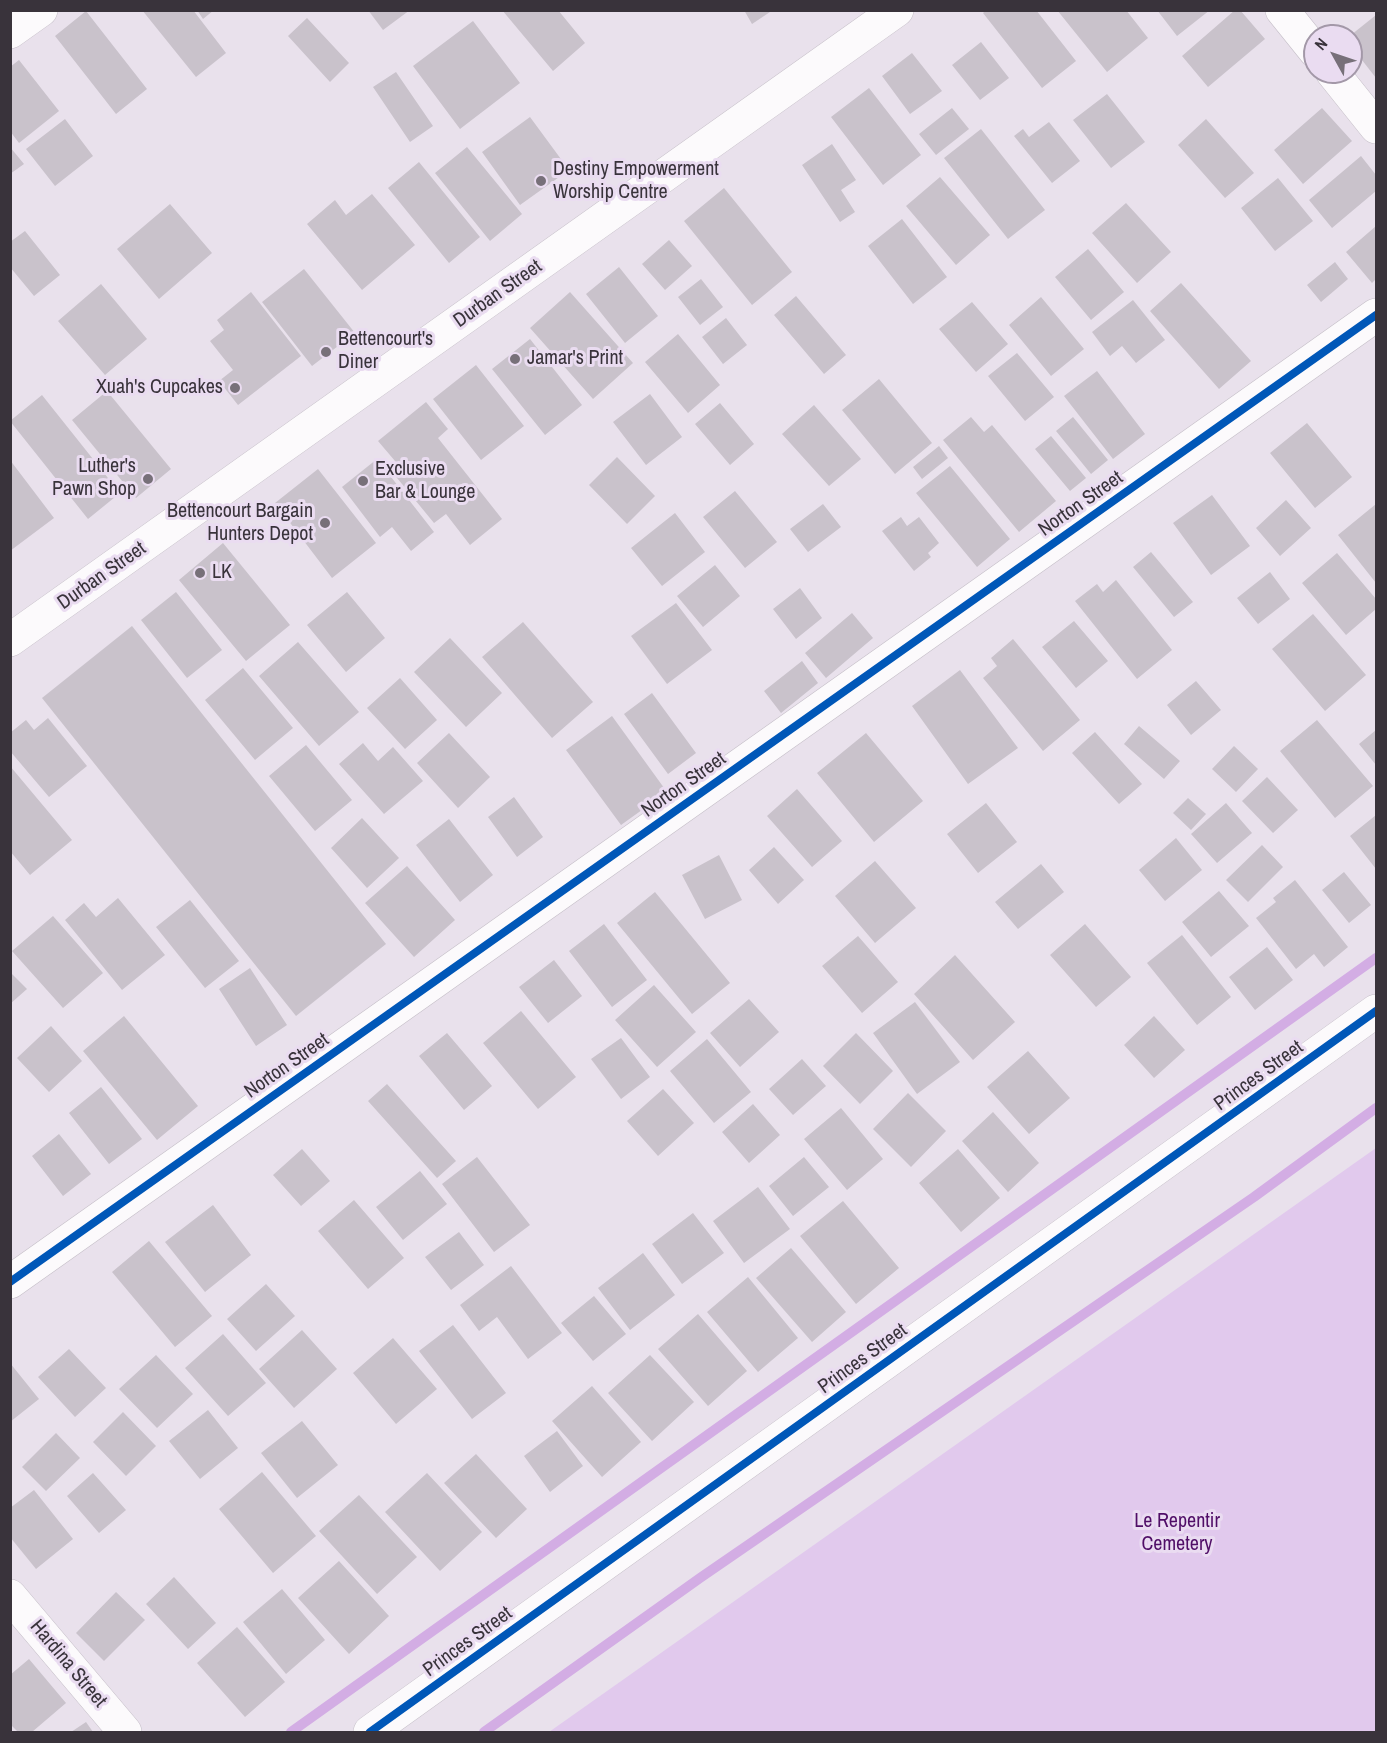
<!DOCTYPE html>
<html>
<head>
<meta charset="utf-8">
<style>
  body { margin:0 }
  #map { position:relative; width:1387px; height:1743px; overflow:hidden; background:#e9e1ec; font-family:"Archivo Narrow",sans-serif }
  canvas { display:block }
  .frame { position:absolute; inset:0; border:12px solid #39333b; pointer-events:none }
  .north { position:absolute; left:1303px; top:24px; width:60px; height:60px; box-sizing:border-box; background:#eadcf1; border:2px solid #a398a8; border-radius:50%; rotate:310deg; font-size:16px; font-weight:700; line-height:24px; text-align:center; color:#39333b }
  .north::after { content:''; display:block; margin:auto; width:21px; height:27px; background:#777079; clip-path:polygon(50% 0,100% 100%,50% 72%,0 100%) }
</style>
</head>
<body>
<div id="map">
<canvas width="1387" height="1743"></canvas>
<div class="frame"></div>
<div class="north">N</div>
</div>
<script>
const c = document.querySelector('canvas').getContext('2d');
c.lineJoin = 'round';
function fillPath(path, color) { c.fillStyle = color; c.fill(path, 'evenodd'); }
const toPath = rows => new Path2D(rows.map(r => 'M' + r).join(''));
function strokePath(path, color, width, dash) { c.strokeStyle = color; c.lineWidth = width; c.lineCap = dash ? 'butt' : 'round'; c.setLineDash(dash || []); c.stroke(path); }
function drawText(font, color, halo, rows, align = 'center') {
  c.font = font + ' "Archivo Narrow",sans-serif'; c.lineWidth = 6; c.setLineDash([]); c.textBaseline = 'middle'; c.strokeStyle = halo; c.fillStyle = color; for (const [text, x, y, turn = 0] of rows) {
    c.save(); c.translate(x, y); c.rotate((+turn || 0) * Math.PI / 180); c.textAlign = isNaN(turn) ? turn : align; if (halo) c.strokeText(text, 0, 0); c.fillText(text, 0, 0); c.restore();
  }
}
fillPath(toPath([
  [1376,1148,1376,1732,549,1732]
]), '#e1c9ed');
strokePath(toPath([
  [291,1732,1376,958],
  [484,1732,700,1578,1254,1197,1376,1108]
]), '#d3ade4', 10);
fillPath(toPath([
  [142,10,193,10,226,53,196,77],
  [197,10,214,10,203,19],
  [368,10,410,10,383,30],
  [502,10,558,10,585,43,553,71],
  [744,10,773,10,752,24],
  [986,10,1036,10,1076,61,1042,88,983,13],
  [1057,10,1126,10,1148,38,1107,72],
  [1157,10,1210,10,1177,36],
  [1235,10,1240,10,1265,39,1208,87,1182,56],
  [86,11,147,89,116,114,55,36],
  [1376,15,1376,78,1351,46,1351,35],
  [307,18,349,63,330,82,288,36],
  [473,21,520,83,460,129,413,66],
  [981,42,1009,78,980,100,952,65],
  [912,53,942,91,910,114,882,76],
  [19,60,59,111,19,143,10,131,10,67],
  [396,72,433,126,410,142,373,87],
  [869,88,921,155,883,185,831,117],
  [1107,94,1145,142,1111,168,1073,120],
  [952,108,969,129,936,155,919,134],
  [1322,108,1352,141,1303,184,1274,150],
  [530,117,569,170,520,205,482,152],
  [65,119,93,156,55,186,26,149],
  [1206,119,1254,173,1225,198,1178,145],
  [1049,122,1080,161,1052,183,1014,136,1023,129,1029,137],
  [981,129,1045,210,1008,239,944,158],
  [832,144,856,180,841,190,855,212,840,222,802,165],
  [10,147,24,164,10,174],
  [467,147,522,214,490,241,435,173],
  [1361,156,1376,175,1376,191,1332,228,1309,200],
  [419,162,480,237,449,263,388,188],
  [940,177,990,235,956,265,906,206],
  [1278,178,1313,221,1275,251,1241,208],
  [724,188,792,272,752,305,684,221],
  [372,194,415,245,362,290,307,224,335,200,346,215],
  [1126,203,1171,252,1137,283,1092,233],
  [170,204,212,253,159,299,117,249],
  [902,219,947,277,913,304,868,246],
  [1376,226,1376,279,1372,283,1346,252],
  [25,231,60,275,34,296,10,267,10,242],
  [669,240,692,266,665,290,642,264],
  [1088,249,1124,292,1091,320,1055,277],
  [1335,262,1348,279,1321,302,1307,285],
  [619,267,658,316,625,343,586,294],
  [304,269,355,333,312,366,262,302],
  [701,279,723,307,700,325,678,297],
  [1181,283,1251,361,1219,389,1150,311],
  [101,284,147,339,105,375,58,321],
  [251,292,301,356,238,405,219,381,233,370,210,341,224,330,217,320],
  [570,292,633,363,593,399,530,328],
  [796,296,846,355,824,374,774,315],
  [1041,297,1084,349,1051,376,1009,325],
  [1133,300,1165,340,1136,363,1122,346,1110,356,1092,332],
  [972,302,1008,344,976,372,939,329],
  [726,318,747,345,723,364,702,337],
  [678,334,720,385,688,413,645,362],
  [530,339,582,405,545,435,492,369],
  [1017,353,1054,397,1025,421,988,376],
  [476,365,524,426,481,460,433,399],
  [1097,371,1145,434,1113,459,1064,396],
  [879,379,932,443,895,474,842,410],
  [107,391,171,469,136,498,72,420],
  [650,394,682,437,646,465,613,422],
  [42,395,120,493,88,519,10,421],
  [426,402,448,429,438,438,502,519,470,545,446,514,434,523,388,467,395,461,378,441],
  [720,403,754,444,730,465,695,424],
  [814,405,861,459,829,486,782,434],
  [971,417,984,432,992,425,1056,501,1019,532,943,440],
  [1073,417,1108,460,1091,474,1056,431],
  [1307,423,1352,477,1315,508,1270,453],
  [1051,436,1086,478,1070,491,1035,449],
  [939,446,948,458,922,479,913,467],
  [617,457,655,496,627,524,589,485],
  [377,459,434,532,411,551,392,527,380,537,342,487],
  [10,460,54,518,10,551],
  [950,466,1010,539,977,567,916,493],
  [318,469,376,543,332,578,275,503],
  [735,491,777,542,745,568,703,517],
  [1212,495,1250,546,1211,575,1173,523],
  [1286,500,1311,528,1280,556,1256,528],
  [823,504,841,527,808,552,790,529],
  [1376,504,1376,583,1338,535],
  [675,513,705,552,662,586,631,548],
  [901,517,907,526,919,517,939,543,928,553,931,557,914,571,882,531],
  [223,543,290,625,246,661,179,580],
  [1151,552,1193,602,1174,617,1133,567],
  [1337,553,1376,599,1376,609,1346,635,1302,583],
  [715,565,740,596,703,627,677,596],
  [1270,572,1290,599,1258,624,1237,598],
  [1116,580,1172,650,1137,679,1075,601,1097,584,1103,592],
  [800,588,822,618,796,639,773,609],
  [176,592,222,650,187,678,141,620],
  [347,592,385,638,346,672,307,625],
  [676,603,712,650,667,684,631,636],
  [852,613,873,638,826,678,805,653],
  [1313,614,1366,675,1325,711,1272,649],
  [1074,621,1108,661,1076,688,1042,647],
  [523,622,593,702,552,738,482,657],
  [132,626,386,944,296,1016,42,698],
  [450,638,502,693,466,727,414,672],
  [1013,639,1080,720,1043,751,983,678,997,666,991,658],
  [298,642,359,712,319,746,259,676],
  [802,661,818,683,781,713,764,691],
  [243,668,293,728,255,760,205,700],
  [960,670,1018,748,968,784,912,706],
  [400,678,437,720,405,749,367,708],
  [1196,681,1221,710,1191,735,1167,705],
  [652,693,696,753,668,774,624,714],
  [612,716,667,792,621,825,566,750],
  [48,718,87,766,49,797,10,751,10,733,26,720,34,730],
  [1317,720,1373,786,1335,818,1280,751],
  [1139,726,1180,761,1164,779,1124,744],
  [1376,730,1376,765,1359,744],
  [1095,732,1142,784,1119,804,1072,753],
  [449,733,490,777,458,808,417,763],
  [866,733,923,801,874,842,817,773],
  [363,743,378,761,393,747,423,781,384,814,339,764],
  [306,745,352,800,315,831,269,776],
  [1234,746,1258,769,1236,792,1212,769],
  [10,766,72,840,30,875,10,851],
  [1267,777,1298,810,1273,833,1242,801],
  [797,789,842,841,812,867,767,816],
  [514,797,543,837,517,857,488,817],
  [1188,798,1206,814,1191,830,1173,813],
  [986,803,1017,842,978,873,947,834],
  [1226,803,1252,833,1217,863,1191,834],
  [1376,815,1376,869,1350,836],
  [362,818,399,858,367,888,331,848],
  [449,819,493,875,460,902,416,845],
  [1176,838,1202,870,1165,901,1139,870],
  [1262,845,1283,867,1248,902,1226,880],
  [774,847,804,880,778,904,749,870],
  [719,855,742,900,705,919,682,875],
  [875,861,916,908,875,943,835,896],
  [1041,864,1064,892,1018,929,995,902],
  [407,866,455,920,414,957,365,903],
  [1344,872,1371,905,1349,923,1322,890],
  [1295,880,1348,947,1324,967,1314,954,1296,969,1256,918,1276,902,1273,898],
  [1219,891,1249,926,1211,957,1182,922],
  [655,892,730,983,692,1014,617,923],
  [118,898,165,955,122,990,65,920,84,903,96,917],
  [190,900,239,961,205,988,156,927],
  [53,916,103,973,63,1008,12,951],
  [604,924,647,980,612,1007,569,951],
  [1085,924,1131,977,1096,1007,1050,955],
  [1182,935,1231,997,1197,1025,1147,963],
  [858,936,898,982,862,1013,822,966],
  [1267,947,1293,980,1255,1010,1229,977],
  [955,955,1015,1022,973,1060,914,994],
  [554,960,582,996,548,1023,519,987],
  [250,968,287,1025,256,1046,219,989],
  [10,972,27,989,10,1004],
  [654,985,696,1032,657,1067,615,1020],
  [749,999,779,1032,740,1067,710,1033],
  [915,1002,960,1062,917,1094,873,1033],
  [521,1011,576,1077,538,1109,483,1043],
  [124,1016,198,1106,157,1140,83,1051],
  [1154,1016,1185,1050,1154,1078,1124,1045],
  [51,1026,82,1061,49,1092,17,1058],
  [447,1033,492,1086,464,1110,419,1056],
  [856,1033,893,1071,860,1104,823,1066],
  [621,1038,650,1077,621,1099,591,1059],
  [707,1039,751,1092,714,1123,670,1071],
  [1028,1051,1070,1098,1029,1134,987,1087],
  [802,1059,826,1086,793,1115,769,1089],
  [387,1084,456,1161,437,1178,368,1101],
  [101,1087,142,1139,109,1164,69,1113],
  [663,1089,694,1123,658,1156,627,1121],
  [908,1093,946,1131,911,1167,873,1129],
  [753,1104,780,1135,749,1163,722,1132],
  [841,1108,883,1159,847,1190,804,1139],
  [993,1112,1039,1163,1008,1192,962,1141],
  [59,1134,91,1174,63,1196,32,1156],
  [302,1149,330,1181,301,1206,273,1175],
  [958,1149,1000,1198,961,1232,919,1183],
  [477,1157,530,1225,494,1252,442,1184],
  [804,1157,829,1187,793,1216,769,1186],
  [420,1171,447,1204,403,1240,376,1207],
  [758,1187,790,1229,744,1263,713,1221],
  [354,1200,404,1258,368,1289,318,1231],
  [843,1201,899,1268,856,1304,800,1236],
  [213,1205,251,1255,205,1292,165,1242],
  [693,1213,724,1253,682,1284,652,1244],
  [459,1232,484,1265,451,1290,425,1257],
  [149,1241,212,1316,175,1347,112,1272],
  [791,1248,846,1312,812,1342,756,1278],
  [643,1253,675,1295,630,1330,598,1288],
  [511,1266,562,1333,528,1359,497,1317,479,1331,460,1305],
  [748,1277,798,1338,758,1372,707,1312],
  [266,1284,295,1316,256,1351,227,1319],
  [594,1296,626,1334,593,1361,561,1323],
  [698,1314,747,1371,708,1406,658,1349],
  [453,1325,506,1393,472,1419,419,1351],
  [302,1330,337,1369,294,1408,259,1369],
  [223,1334,266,1383,228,1416,185,1368],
  [393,1338,437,1389,396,1424,353,1373],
  [69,1349,106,1388,75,1417,38,1377],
  [156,1355,193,1394,157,1428,119,1389],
  [650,1355,694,1402,652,1441,608,1393],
  [10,1363,39,1399,10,1422],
  [592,1386,641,1442,602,1477,552,1421],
  [208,1410,238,1448,200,1479,169,1441],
  [123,1412,156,1446,126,1476,93,1442],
  [302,1421,338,1465,297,1498,261,1453],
  [557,1431,583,1466,550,1492,524,1456],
  [56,1433,80,1458,46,1491,22,1467],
  [476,1454,527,1509,496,1538,444,1483],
  [262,1472,316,1536,273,1573,219,1509],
  [93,1473,126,1510,99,1533,67,1496],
  [427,1473,482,1532,440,1571,385,1512],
  [34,1490,73,1539,36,1569,10,1537,10,1508],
  [359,1495,417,1557,377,1594,319,1531],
  [339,1561,389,1616,349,1654,298,1598],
  [174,1577,216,1623,188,1649,146,1604],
  [282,1589,325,1640,286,1674,243,1622],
  [116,1592,145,1620,104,1661,76,1633],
  [237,1627,285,1682,245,1717,197,1663],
  [29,1659,66,1703,32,1732,18,1732,10,1724,10,1675],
  [86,1722,93,1732,71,1732]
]), '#c9c2cb');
const street = toPath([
  [10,32,41,10],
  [10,1282,1376,315],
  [10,1596,125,1732],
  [370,1732,1376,1011]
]);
const secondary = toPath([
  [10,640,897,10]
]);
const primary = toPath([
  [1282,10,1315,51],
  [1332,72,1376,127]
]);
strokePath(street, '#c4bec7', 34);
strokePath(secondary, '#c4bec7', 34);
strokePath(primary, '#c4bec7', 34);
strokePath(street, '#fcfafc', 33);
strokePath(secondary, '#fcfafc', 33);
strokePath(primary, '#fcfafc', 33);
strokePath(toPath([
  [10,1282,1376,315],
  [370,1732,1376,1011]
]), '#0057b8', 8);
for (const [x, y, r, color] of [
  [541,181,6,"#777079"],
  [326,352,6,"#777079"],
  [515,359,6,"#777079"],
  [235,388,6,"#777079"],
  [148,479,6,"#777079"],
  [363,481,6,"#777079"],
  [325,523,6,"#777079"],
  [200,573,6,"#777079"]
]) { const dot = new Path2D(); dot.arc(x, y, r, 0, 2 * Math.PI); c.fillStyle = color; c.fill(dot); strokePath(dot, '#eadcf1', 2); }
drawText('20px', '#39333b', '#eadcf1', [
  ["Destiny Empowerment",553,170],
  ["Worship Centre",553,193],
  ["Bettencourt's",338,340],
  ["Diner",338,363],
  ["Jamar's Print",527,359],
  ["Xuah's Cupcakes",223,388,"right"],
  ["Luther's",136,467,"right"],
  ["Pawn Shop",136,490,"right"],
  ["Exclusive",375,470],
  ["Bar & Lounge",375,493],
  ["Bettencourt Bargain",313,512,"right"],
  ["Hunters Depot",313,535,"right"],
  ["LK",212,573]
], 'left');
drawText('20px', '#39333b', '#eadcf1', [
  ["Durban Street",498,294,-35],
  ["Norton Street",1081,504,-35],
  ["Durban Street",102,576,-35],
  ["Norton Street",684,785,-35],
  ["Norton Street",287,1066,-35],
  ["Princes Street",1259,1076,-36],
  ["Princes Street",863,1359,-36],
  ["Princes Street",468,1642,-36],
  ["Hardina Street",68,1664,50]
]);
drawText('20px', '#500e67', '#eadcf1', [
  ["Le Repentir",1177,1522],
  ["Cemetery",1177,1545]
]);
</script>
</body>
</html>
